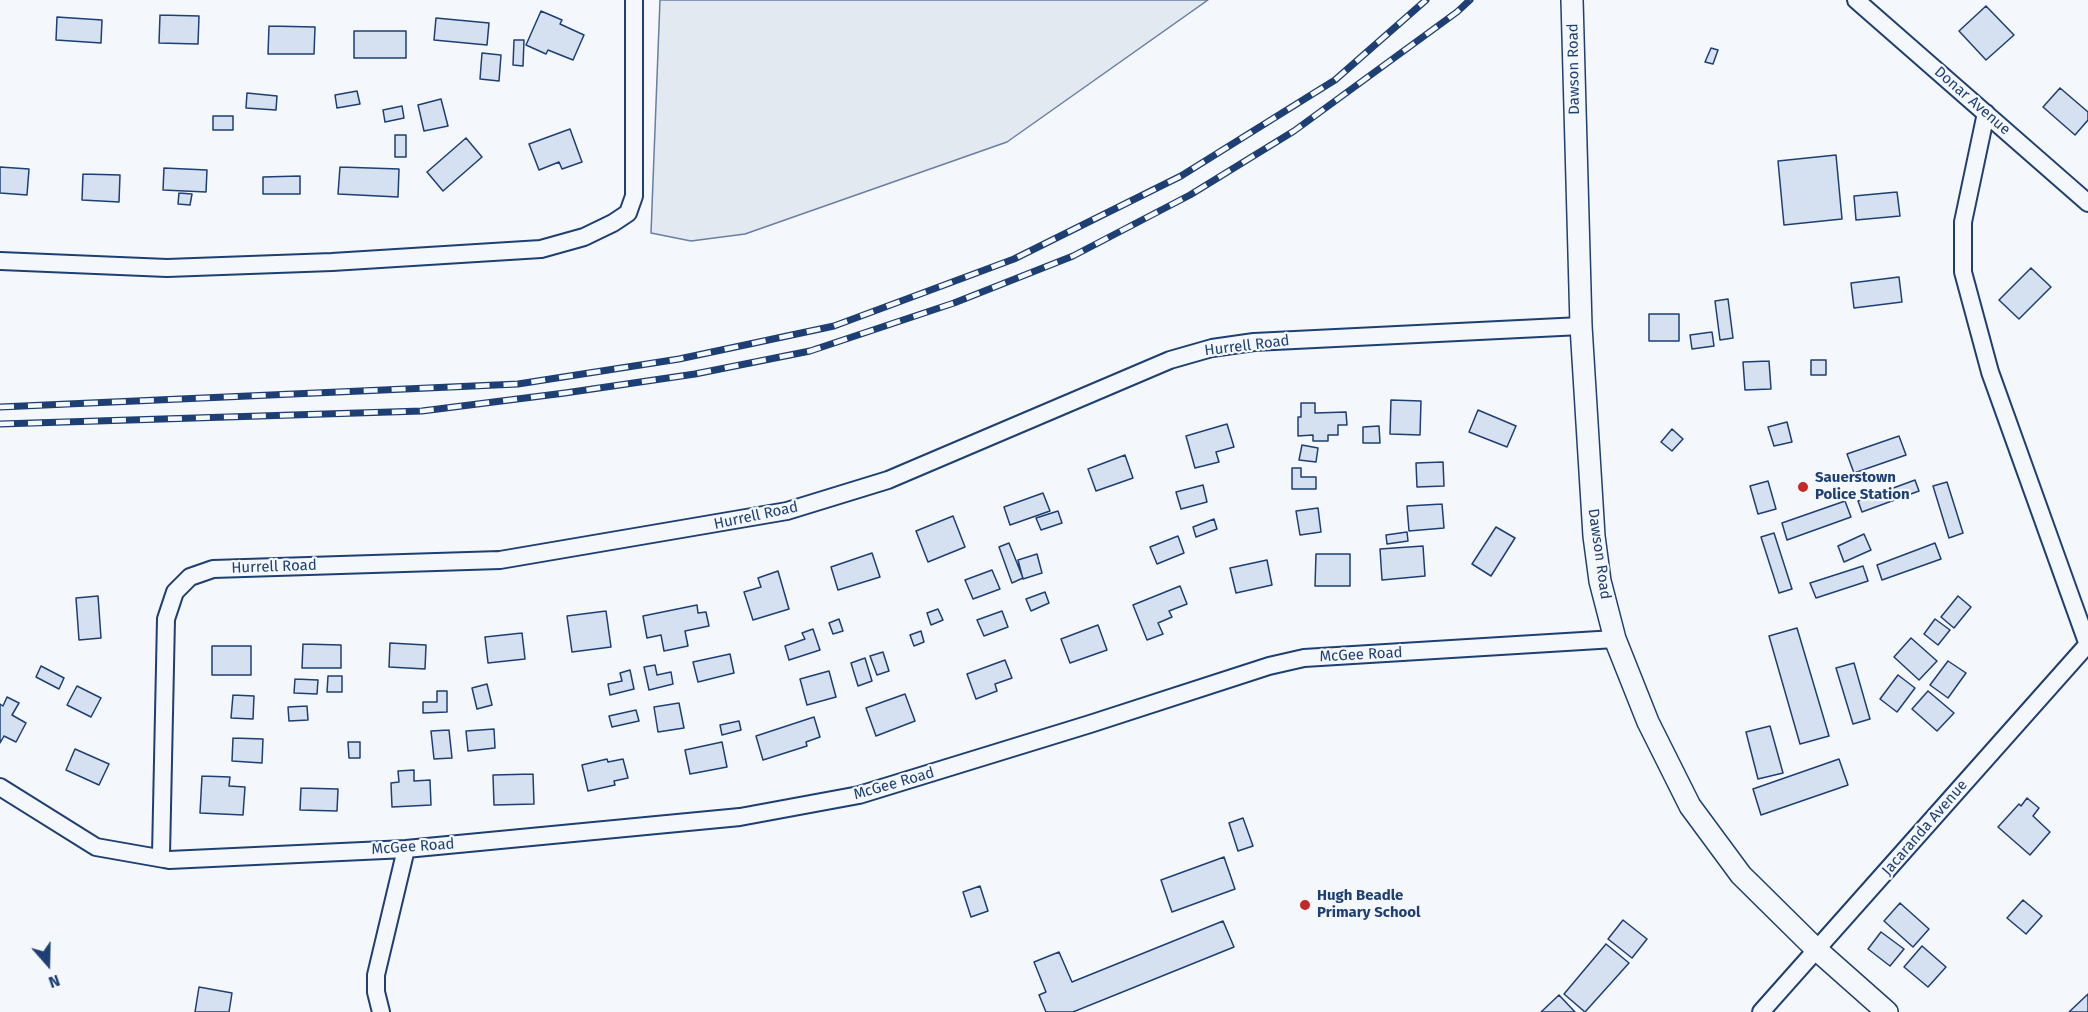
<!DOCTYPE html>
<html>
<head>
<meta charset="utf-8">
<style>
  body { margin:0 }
  #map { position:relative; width:2088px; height:1012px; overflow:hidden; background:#f4f7fb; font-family:"Fira Sans",sans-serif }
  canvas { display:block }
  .north { position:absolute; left:18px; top:934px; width:60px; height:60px; -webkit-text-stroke:4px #f4f7fb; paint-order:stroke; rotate:160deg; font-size:16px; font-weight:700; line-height:24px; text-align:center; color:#1d3f73 }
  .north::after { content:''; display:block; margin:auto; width:21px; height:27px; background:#1d3f73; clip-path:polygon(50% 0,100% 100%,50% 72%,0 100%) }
</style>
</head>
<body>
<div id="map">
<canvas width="2088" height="1012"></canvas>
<div class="north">N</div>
</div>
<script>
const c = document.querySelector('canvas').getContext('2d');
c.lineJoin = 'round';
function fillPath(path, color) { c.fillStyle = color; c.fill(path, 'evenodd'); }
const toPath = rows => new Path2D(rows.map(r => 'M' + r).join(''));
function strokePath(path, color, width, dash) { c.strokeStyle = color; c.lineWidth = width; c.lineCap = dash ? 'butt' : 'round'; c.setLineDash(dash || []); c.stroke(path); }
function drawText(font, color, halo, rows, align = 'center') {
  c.font = font + ' "Fira Sans",sans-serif'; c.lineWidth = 4.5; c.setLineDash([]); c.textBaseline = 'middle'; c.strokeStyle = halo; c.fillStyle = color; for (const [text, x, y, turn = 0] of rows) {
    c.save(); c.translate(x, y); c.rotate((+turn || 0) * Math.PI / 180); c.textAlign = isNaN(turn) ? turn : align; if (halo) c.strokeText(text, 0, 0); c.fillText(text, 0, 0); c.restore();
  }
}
const green = toPath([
  [660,0,1208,0,1007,142,745,234,691,241,651,233,660,0]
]);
fillPath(green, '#e3e9f0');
strokePath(green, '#687fa3', 1.5);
const building = toPath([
  [1986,6,2014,35,1986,60,1959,31,1986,6],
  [541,11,562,20,560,24,584,35,573,60,548,50,546,54,526,45,541,11],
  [160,15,199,16,198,44,159,43,160,15],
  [57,17,102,20,101,43,56,40,57,17],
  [436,18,489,23,487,45,434,40,436,18],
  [269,26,315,27,314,54,268,54,269,26],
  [354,31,406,31,406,58,354,58,354,31],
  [514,40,524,40,523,66,513,65,514,40],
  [1711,48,1718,50,1713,64,1705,62,1711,48],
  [482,53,501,55,499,81,480,79,482,53],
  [2060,88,2088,112,2088,120,2075,135,2043,107,2060,88],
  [357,91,360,104,337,108,335,95,357,91],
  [247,93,277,96,276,110,246,108,247,93],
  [441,99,448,126,424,131,418,105,441,99],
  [402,106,404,118,385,122,383,110,402,106],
  [213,116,233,116,233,130,213,130,213,116],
  [570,129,582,162,562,169,559,162,539,170,529,144,570,129],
  [395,135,406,135,406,157,395,157,395,135],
  [466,138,482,157,443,191,427,172,466,138],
  [1836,155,1842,219,1784,225,1778,161,1836,155],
  [0,167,29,169,27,195,0,193,0,167],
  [340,167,399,169,398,197,338,194,340,167],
  [164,168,207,170,206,192,163,190,164,168],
  [83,174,120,175,119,202,82,200,83,174],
  [300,176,300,194,263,194,263,177,300,176],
  [1897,192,1900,216,1856,220,1854,196,1897,192],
  [179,193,192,194,190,205,178,204,179,193],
  [2031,268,2051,287,2019,319,1999,300,2031,268],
  [1899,277,1902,302,1854,308,1851,283,1899,277],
  [1728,299,1733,338,1720,340,1715,301,1728,299],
  [1649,314,1679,314,1679,341,1649,341,1649,314],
  [1712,332,1714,346,1692,349,1690,335,1712,332],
  [1811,360,1826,360,1826,375,1811,375,1811,360],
  [1769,361,1771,389,1745,390,1743,362,1769,361],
  [1391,400,1421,401,1420,435,1390,434,1391,400],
  [1301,403,1315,403,1315,413,1346,412,1347,425,1338,425,1338,435,1328,435,1328,441,1313,441,1313,435,1298,436,1298,417,1301,417,1301,403],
  [1478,410,1516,426,1507,447,1469,432,1478,410],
  [1787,422,1792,442,1774,446,1768,427,1787,422],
  [1227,424,1234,447,1216,452,1219,462,1195,468,1186,436,1227,424],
  [1379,426,1380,443,1363,443,1363,427,1379,426],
  [1672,429,1683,439,1672,451,1661,442,1672,429],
  [1899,436,1906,455,1854,473,1847,454,1899,436],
  [1302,445,1318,448,1316,462,1299,460,1302,445],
  [1125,455,1133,478,1096,491,1088,469,1125,455],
  [1443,462,1444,486,1417,487,1416,463,1443,462],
  [1292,468,1301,468,1301,477,1316,477,1316,489,1292,489,1292,468],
  [1915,480,1919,491,1862,512,1858,501,1915,480],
  [1768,481,1776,509,1758,514,1750,486,1768,481],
  [1947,482,1963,533,1949,538,1933,486,1947,482],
  [1203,485,1207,502,1181,509,1176,492,1203,485],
  [1043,493,1050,511,1010,525,1004,507,1043,493],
  [1845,501,1851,517,1787,540,1782,523,1845,501],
  [1442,504,1444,528,1409,531,1407,506,1442,504],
  [1318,508,1321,532,1300,535,1296,511,1318,508],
  [1058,511,1062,523,1041,530,1036,518,1058,511],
  [953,516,965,547,928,562,916,531,953,516],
  [1214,519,1217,529,1196,537,1193,527,1214,519],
  [1496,527,1515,538,1491,576,1472,564,1496,527],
  [1407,532,1408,541,1387,544,1386,535,1407,532],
  [1774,533,1792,589,1779,593,1761,537,1774,533],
  [1864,534,1871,550,1844,562,1838,546,1864,534],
  [1178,536,1184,553,1157,564,1150,547,1178,536],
  [1009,543,1023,578,1012,583,999,547,1009,543],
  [1935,543,1941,559,1882,580,1877,565,1935,543],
  [1423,546,1425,576,1382,580,1380,549,1423,546],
  [872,553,880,577,838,590,831,567,872,553],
  [1037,554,1042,573,1023,579,1018,560,1037,554],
  [1316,554,1350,554,1350,586,1315,586,1316,554],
  [1267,560,1272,585,1236,593,1230,568,1267,560],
  [1863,566,1868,581,1816,598,1810,583,1863,566],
  [992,570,1000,589,973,599,965,580,992,570],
  [778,571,789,609,753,620,744,592,761,587,758,578,778,571],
  [1180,586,1187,604,1169,611,1172,617,1158,623,1163,634,1147,640,1133,605,1180,586],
  [1045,592,1049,603,1031,611,1026,599,1045,592],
  [98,596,101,638,79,640,76,598,98,596],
  [1958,596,1971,607,1954,628,1941,617,1958,596],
  [697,605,698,613,706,612,709,626,685,631,688,646,664,651,661,635,647,638,643,616,697,605],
  [938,609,943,620,931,625,927,613,938,609],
  [606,611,611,647,572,652,567,616,606,611],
  [1002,611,1008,627,984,636,977,620,1002,611],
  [839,619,843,631,833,634,829,623,839,619],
  [1935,619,1950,630,1938,645,1924,634,1935,619],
  [1098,625,1107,650,1070,663,1061,639,1098,625],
  [1797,628,1829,736,1800,744,1769,636,1797,628],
  [813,629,820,650,789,660,785,646,805,639,802,633,813,629],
  [921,631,924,642,914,646,910,635,921,631],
  [522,633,525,659,488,663,485,637,522,633],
  [1911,638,1937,661,1919,680,1894,657,1911,638],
  [390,643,426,645,425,669,389,667,390,643],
  [303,644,341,645,341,668,302,668,303,644],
  [212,646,251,646,251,675,212,675,212,646],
  [883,652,889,671,877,675,870,656,883,652],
  [730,654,734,673,698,682,693,662,730,654],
  [865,658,872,681,858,686,851,663,865,658],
  [1005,660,1012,678,995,684,997,691,976,699,967,674,1005,660],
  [1948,661,1966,673,1948,698,1930,685,1948,661],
  [1854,663,1870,719,1853,724,1836,668,1854,663],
  [655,665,657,675,671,672,673,684,649,690,644,667,655,665],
  [41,666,64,678,59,689,36,677,41,666],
  [630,670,634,689,610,695,608,684,622,681,620,673,630,670],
  [829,671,836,697,807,705,800,679,829,671],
  [1898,675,1915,688,1897,712,1880,699,1898,675],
  [328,676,342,676,342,692,327,692,328,676],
  [295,679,318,680,317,694,294,693,295,679],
  [487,684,492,705,477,709,472,688,487,684],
  [77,686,101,698,91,717,67,705,77,686],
  [437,691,447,691,447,712,423,713,423,702,437,702,437,691],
  [1928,691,1954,713,1937,731,1912,709,1928,691],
  [905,694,915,721,876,736,866,708,905,694],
  [233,695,254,696,253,719,231,718,233,695],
  [7,697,19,703,12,715,26,723,16,742,4,736,0,743,0,704,3,706,7,697],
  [679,703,684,728,658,732,654,707,679,703],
  [307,706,308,720,289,721,288,707,307,706],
  [636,710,639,721,612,727,609,716,636,710],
  [814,717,820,737,806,742,807,746,763,760,756,736,814,717],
  [739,721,741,730,722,735,720,725,739,721],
  [1770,726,1783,773,1758,779,1746,732,1770,726],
  [494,729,495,748,468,751,466,731,494,729],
  [449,730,452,758,434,759,431,731,449,730],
  [233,738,263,739,262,763,232,761,233,738],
  [348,742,360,742,360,758,349,758,348,742],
  [722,742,727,767,690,774,685,750,722,742],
  [75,749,109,764,99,785,66,770,75,749],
  [607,759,608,762,623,759,628,778,614,781,615,785,588,791,582,765,607,759],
  [1839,759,1848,785,1761,815,1753,789,1839,759],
  [414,770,414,781,430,780,431,805,392,807,391,783,399,782,398,771,414,770],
  [533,774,534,804,494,805,493,775,533,774],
  [202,776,230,777,229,786,245,787,243,815,200,813,202,776],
  [301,788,338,789,337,811,300,810,301,788],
  [2027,798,2039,808,2033,816,2050,832,2030,855,1998,827,2019,804,2021,806,2027,798],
  [1243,818,1253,846,1238,851,1229,823,1243,818],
  [1224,857,1235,889,1172,912,1161,880,1224,857],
  [980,886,988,911,971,917,963,892,980,886],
  [2023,900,2042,916,2026,934,2007,918,2023,900],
  [1900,903,1929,929,1913,947,1884,921,1900,903],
  [1623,920,1647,939,1632,958,1608,939,1623,920],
  [1223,921,1234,947,1073,1012,1046,1012,1039,995,1046,992,1034,962,1059,952,1072,982,1223,921],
  [1881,932,1904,949,1890,966,1868,949,1881,932],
  [1606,944,1629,963,1585,1012,1564,994,1606,944],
  [1922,946,1946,967,1928,987,1904,967,1922,946],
  [199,987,232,993,229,1012,195,1012,199,987],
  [2088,994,2088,1012,2069,1012,2088,994],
  [1559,995,1575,1012,1541,1012,1559,995]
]);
fillPath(building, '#d5e0f0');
strokePath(building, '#1d3f73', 1.5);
const minor = toPath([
  [1856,0,2088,203],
  [1986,113,1963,222,1963,272,1990,372,2088,645],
  [0,261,167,268,332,262,541,249,584,237,613,223,628,213,634,196,634,0],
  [1581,326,1254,342,1212,348,1170,360,888,480,787,511,500,560,213,569,190,577,175,592,166,619,161,855,164,859,169,860,406,849,740,817,859,795,1090,724,1269,666,1304,658,1615,639],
  [0,787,96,847,164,859],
  [381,1012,376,992,376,975,406,849],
  [1761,1012,2088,644]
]);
const tertiary = toPath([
  [1572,0,1581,326,1594,536,1600,581,1615,639,1648,722,1690,806,1741,875,1817,950,1887,1012]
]);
strokePath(minor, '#1d3f73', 20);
strokePath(tertiary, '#1d3f73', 24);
strokePath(minor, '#f4f7fb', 16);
strokePath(tertiary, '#f4f7fb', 21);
const rail = toPath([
  [0,407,518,384,679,359,834,326,1014,259,1181,176,1335,80,1426,0],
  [0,424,422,411,565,393,695,374,810,351,954,303,1073,256,1190,195,1294,131,1457,12,1470,0]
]);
strokePath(rail, '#1d3f73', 7);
strokePath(rail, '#f4f7fb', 4.5, [14]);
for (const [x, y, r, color] of [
  [1803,487,6,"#c62828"],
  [1305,905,6,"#c62828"]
]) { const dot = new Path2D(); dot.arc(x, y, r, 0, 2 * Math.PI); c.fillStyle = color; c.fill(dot); strokePath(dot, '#f4f7fb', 2); }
drawText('15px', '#1d3f73', '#f4f7fb', [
  ["Dawson Road",1574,69,-91],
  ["Donar Avenue",1972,101,41],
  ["Hurrell Road",1247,346,-7],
  ["Hurrell Road",756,516,-12],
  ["Dawson Road",1599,554,82],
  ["Hurrell Road",274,567,-2],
  ["McGee Road",1361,655,-3],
  ["McGee Road",894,784,-16],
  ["Jacaranda Avenue",1925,828,-49],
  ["McGee Road",413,847,-4]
]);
drawText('bold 15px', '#1d3f73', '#f4f7fb', [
  ["Sauerstown",1815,478],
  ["Police Station",1815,495],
  ["Hugh Beadle",1317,896],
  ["Primary School",1317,913]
], 'left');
</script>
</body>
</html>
